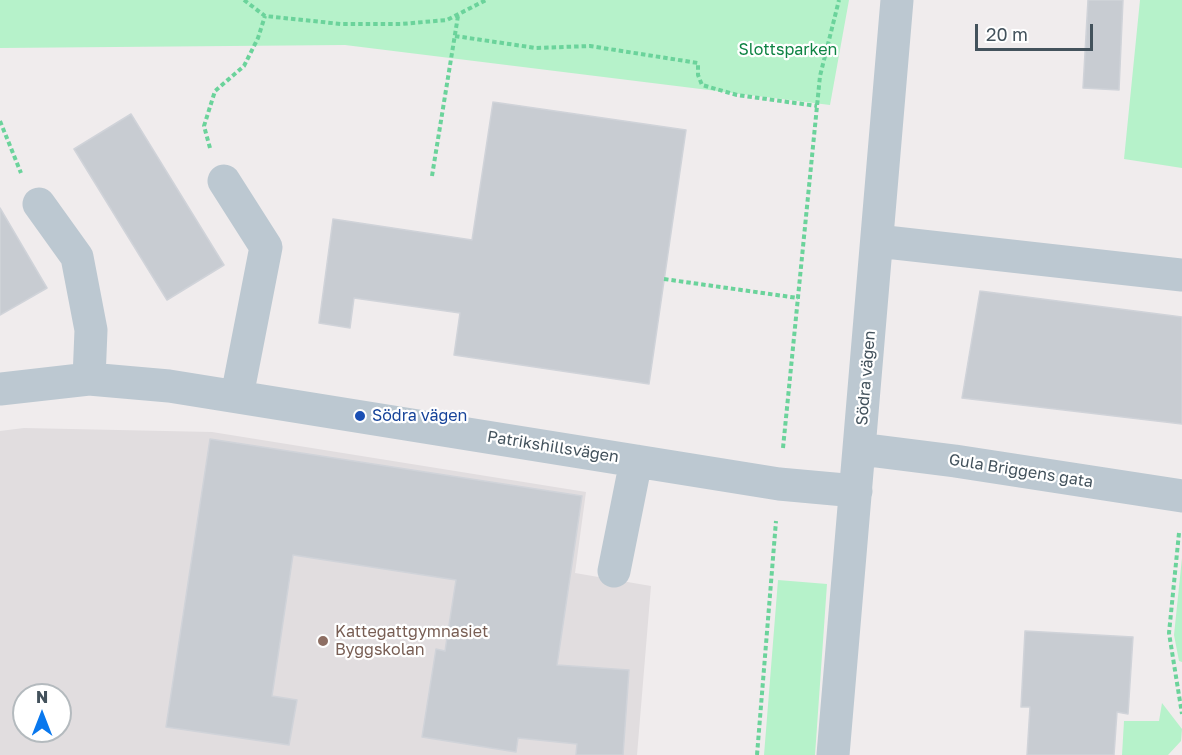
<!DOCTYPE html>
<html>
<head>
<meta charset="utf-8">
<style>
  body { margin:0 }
  #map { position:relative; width:1182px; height:755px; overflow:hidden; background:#f0eced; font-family:"Golos Text",sans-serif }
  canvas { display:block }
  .north { position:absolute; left:12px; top:683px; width:60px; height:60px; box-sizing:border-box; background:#fff; border:2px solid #b4babe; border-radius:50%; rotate:0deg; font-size:16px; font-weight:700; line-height:24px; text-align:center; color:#43525c }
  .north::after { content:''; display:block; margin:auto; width:21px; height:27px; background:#0978ee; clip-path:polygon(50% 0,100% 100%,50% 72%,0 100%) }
  .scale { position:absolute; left:975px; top:24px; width:118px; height:27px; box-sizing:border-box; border:3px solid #43525c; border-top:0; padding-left:8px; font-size:18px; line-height:21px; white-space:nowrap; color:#43525c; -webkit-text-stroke:4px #fff; paint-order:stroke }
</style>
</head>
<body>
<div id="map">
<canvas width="1182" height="755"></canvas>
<div class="north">N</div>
<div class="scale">20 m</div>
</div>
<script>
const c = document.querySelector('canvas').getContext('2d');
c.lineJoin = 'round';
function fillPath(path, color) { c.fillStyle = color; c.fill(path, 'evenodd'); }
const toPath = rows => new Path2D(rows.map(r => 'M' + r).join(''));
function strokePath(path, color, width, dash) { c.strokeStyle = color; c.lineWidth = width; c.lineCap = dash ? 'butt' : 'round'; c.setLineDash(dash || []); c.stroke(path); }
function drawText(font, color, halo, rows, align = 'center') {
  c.font = font + ' "Golos Text",sans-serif'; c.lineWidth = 4.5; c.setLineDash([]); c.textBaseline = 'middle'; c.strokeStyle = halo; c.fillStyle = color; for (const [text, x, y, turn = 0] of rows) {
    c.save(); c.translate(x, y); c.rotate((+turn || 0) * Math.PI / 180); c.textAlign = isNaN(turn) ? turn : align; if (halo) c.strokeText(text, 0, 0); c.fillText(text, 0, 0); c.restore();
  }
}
fillPath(toPath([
  [24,428,212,432,586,492,575,573,651,586,637,755,0,755,0,431],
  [24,695,60,695,60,731,24,731]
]), '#e1dddf');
fillPath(toPath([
  [0,0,849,0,830,105,345,45,0,48],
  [1140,0,1182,0,1182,168,1124,159],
  [1182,558,1182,662,1179,661,1174,635],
  [778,580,827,584,815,755,764,755],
  [1162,703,1182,729,1181,741,1168,755,1122,755,1124,721,1159,721]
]), '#b6f2ca');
const building = toPath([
  [1088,0,1123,0,1119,90,1083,88,1088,0],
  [493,102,686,130,649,384,454,355,460,313,354,298,350,328,319,323,333,219,472,240,493,102],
  [131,114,224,265,167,300,74,149,131,114],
  [0,208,47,288,0,315,0,208],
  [980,291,1182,317,1182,424,962,398,980,291],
  [210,439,582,496,557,665,629,670,623,755,576,755,577,744,518,738,516,752,422,737,436,649,445,651,456,580,293,555,272,696,297,700,289,745,166,727,210,439],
  [1025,631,1133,637,1128,714,1117,712,1114,755,1027,755,1030,707,1021,707,1025,631]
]);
fillPath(building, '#c8ccd2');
strokePath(building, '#d0d3d9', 1.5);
strokePath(toPath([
  [244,0,265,16,341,24,401,24,447,20,486,0],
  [455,36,536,48,590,46,698,63,698,75,702,85,737,95,817,106],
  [0,121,21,173],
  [210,148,204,126,215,91,244,66,258,38,265,16],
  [432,176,458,16],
  [664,279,798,298],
  [783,448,820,76,839,0],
  [1179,533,1169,633,1182,714],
  [757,755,776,521]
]), '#6bd39b', 4, [4.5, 3]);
strokePath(toPath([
  [224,181,266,247,237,396],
  [39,204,77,257,91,330,89,379],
  [877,241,1182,275],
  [0,389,89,379,169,386,779,484,856,491],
  [860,449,955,461,1182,496],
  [614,571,636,461],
  [833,755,897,0]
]), '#bcc8d1', 33);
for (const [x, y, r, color] of [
  [360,416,6,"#1a4fb4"],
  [323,641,6,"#8d6e63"]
]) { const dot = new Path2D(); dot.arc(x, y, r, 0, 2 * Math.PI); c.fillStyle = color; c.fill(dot); strokePath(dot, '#fff', 2); }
drawText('16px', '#0e8343', '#fff', [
  ["Slottsparken",788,50]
]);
drawText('16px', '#43525c', '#fff', [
  ["Södra vägen",866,378,-85],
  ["Patrikshillsvägen",553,447,9],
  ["Gula Briggens gata",1021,471,9]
]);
drawText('16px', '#164399', '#fff', [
  ["Södra vägen",372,416]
], 'left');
drawText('16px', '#785e54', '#fff', [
  ["Kattegattgymnasiet",335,632],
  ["Byggskolan",335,650]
], 'left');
</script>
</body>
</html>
